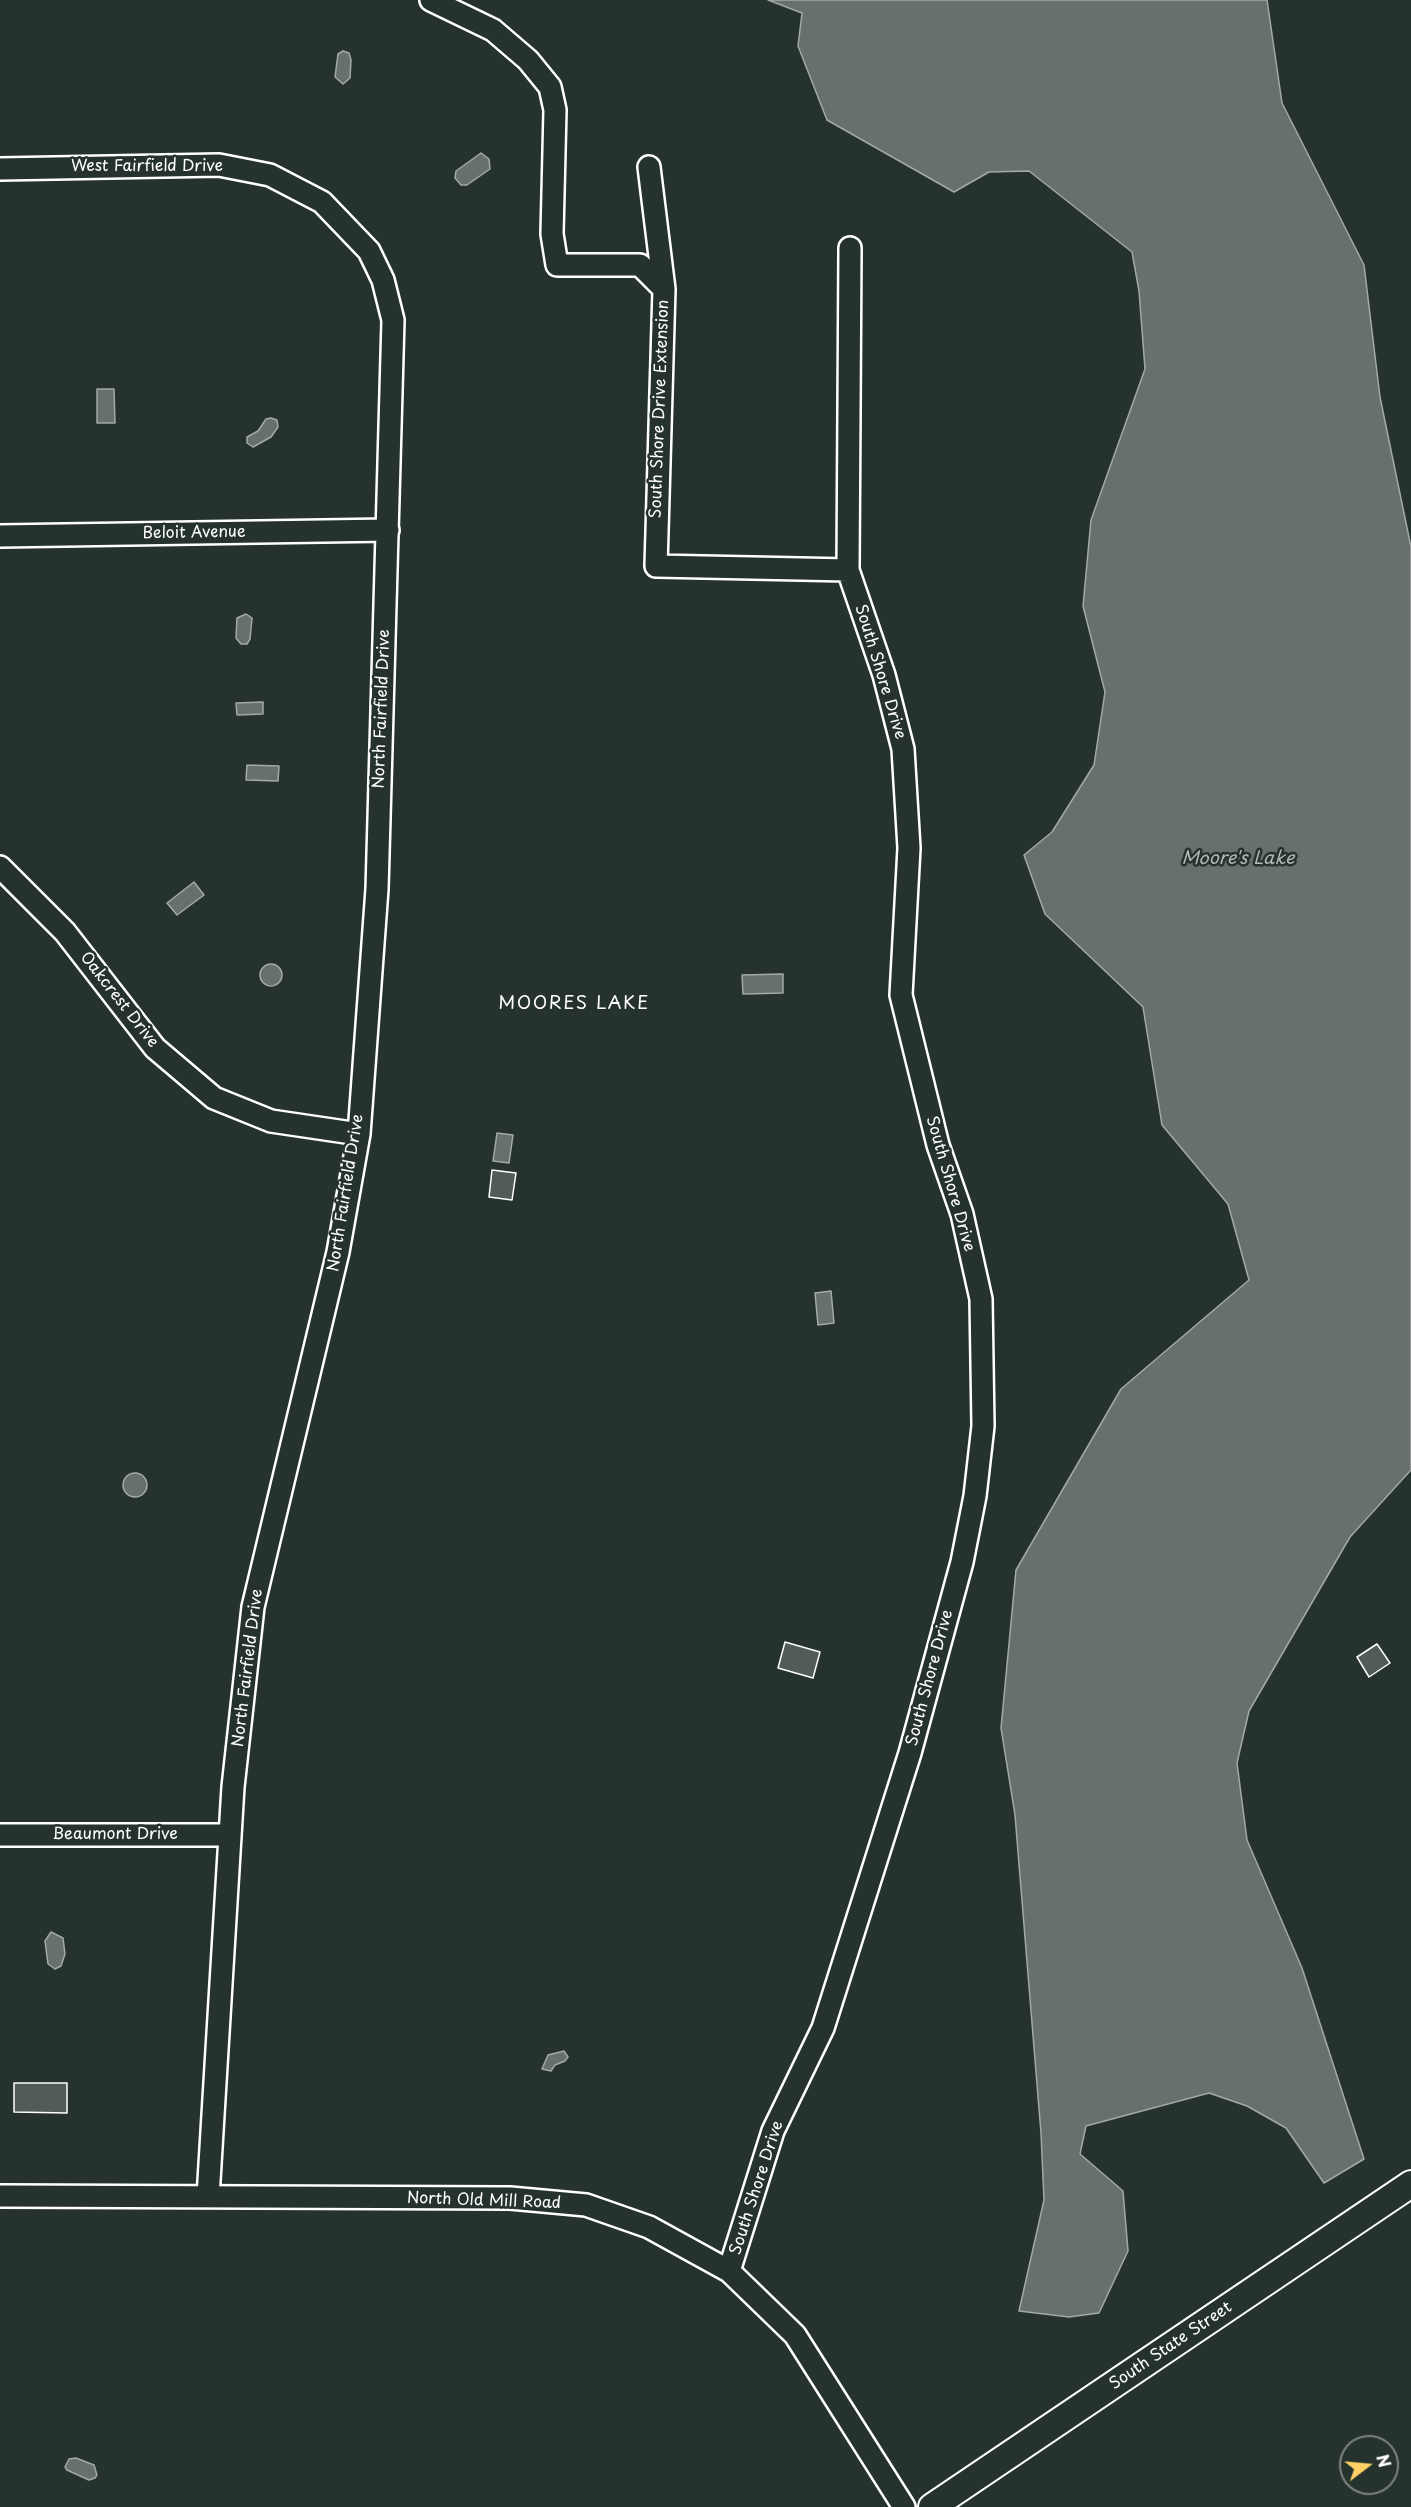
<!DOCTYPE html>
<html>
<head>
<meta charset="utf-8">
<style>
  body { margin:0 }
  #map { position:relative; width:1411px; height:2507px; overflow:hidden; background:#26332d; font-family:"Playpen Sans",sans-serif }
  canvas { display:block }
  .north { position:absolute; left:1339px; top:2435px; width:60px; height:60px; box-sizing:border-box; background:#26332d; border:2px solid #7d8581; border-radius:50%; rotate:74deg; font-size:16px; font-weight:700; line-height:24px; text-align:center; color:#fff }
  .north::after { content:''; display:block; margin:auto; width:21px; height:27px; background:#ffd166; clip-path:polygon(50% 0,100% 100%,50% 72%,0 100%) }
</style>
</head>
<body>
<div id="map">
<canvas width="1411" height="2507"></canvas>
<div class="north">N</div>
</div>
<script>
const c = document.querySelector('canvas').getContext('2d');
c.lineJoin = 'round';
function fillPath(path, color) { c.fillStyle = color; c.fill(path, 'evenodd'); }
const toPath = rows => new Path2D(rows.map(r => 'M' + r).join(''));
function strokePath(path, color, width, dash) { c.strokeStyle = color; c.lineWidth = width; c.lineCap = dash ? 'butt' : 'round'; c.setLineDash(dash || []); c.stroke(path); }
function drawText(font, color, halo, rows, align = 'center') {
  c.font = font + ' "Playpen Sans",sans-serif'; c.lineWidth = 5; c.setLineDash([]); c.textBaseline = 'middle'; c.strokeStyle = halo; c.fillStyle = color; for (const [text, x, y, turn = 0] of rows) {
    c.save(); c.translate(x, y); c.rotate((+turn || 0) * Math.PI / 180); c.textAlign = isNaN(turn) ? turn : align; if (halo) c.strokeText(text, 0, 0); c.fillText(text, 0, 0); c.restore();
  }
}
const water = toPath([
  [768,0,1267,0,1282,103,1364,265,1380,397,1411,547,1411,1470,1350,1537,1249,1711,1237,1763,1247,1840,1302,1968,1364,2159,1324,2183,1286,2128,1247,2106,1209,2093,1086,2126,1080,2154,1123,2191,1128,2251,1099,2313,1069,2317,1019,2311,1044,2200,1041,2133,1015,1815,1001,1728,1016,1570,1121,1389,1249,1280,1228,1204,1162,1125,1143,1007,1045,914,1024,855,1052,832,1094,765,1105,692,1083,606,1091,520,1145,369,1139,291,1132,252,1029,171,989,172,954,192,827,120,798,46,802,13,768,0],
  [343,51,349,53,351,60,350,78,343,84,335,77,338,54,343,51],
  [481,153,489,159,490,169,467,185,461,185,455,178,456,171,481,153],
  [97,389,114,389,115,423,97,423,97,389],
  [271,418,277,420,278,427,271,437,253,447,247,443,247,437,258,431,266,419,271,418],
  [246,614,252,618,250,639,247,644,241,644,236,638,237,618,246,614],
  [263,702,263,714,237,715,236,703,263,702],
  [247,765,279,766,278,781,246,780,247,765],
  [194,882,204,895,177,915,167,903,194,882],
  '260 975a11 11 0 1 1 22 0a11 11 0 1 1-22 0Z',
  [783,974,783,993,743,994,742,975,783,974],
  [497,1133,513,1135,509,1163,493,1161,497,1133],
  [831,1291,834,1323,818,1325,815,1293,831,1291],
  '123 1485a12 12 0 1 1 24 0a12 12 0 1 1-24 0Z',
  [51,1932,63,1938,65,1954,61,1966,55,1969,48,1964,45,1941,51,1932],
  [564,2051,568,2057,565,2061,555,2065,551,2071,542,2069,548,2055,564,2051],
  [76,2458,94,2465,97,2475,95,2478,89,2480,67,2470,65,2467,69,2459,76,2458]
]);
fillPath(water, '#67706c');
strokePath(water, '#a4a9a7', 1.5);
const building = toPath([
  [492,1170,516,1173,512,1200,489,1197,492,1170],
  [785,1642,820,1652,813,1678,778,1668,785,1642],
  [1377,1644,1390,1663,1369,1677,1357,1657,1377,1644],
  [14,2083,67,2083,67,2113,14,2112,14,2083]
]);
fillPath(building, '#515c57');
strokePath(building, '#fff', 1.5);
const minor = toPath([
  [431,0,493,30,528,60,550,87,555,110,552,234,557,265,640,265,664,289,656,566,848,570],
  [649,167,664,289],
  [0,169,219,165,270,175,322,202,369,251,383,280,393,320,377,889,359,1134,338,1252,253,1607,233,1787,208,2197],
  [0,536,388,530],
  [0,867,65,932,155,1048,214,1098,271,1121,359,1134],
  [0,1835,230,1835],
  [0,2196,510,2198,586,2205,649,2227,729,2271,795,2335,904,2507],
  [729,2271,773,2131,823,2028,910,1753,962,1562,975,1496,983,1426,981,1299,962,1214,938,1145,901,995,909,848,903,749,884,675,848,570,850,248]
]);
const major = toPath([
  [932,2507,1411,2184]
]);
strokePath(minor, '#fff', 26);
strokePath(major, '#fff', 30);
strokePath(minor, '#26332d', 21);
strokePath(major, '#26332d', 26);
drawText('16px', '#fff', '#26332d', [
  ["West Fairfield Drive",147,167],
  ["South Shore Drive Extension",660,409,-88],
  ["Beloit Avenue",194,533,-1],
  ["South Shore Drive",880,672,73],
  ["North Fairfield Drive",382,709,-88],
  ["Oakcrest Drive",119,1000,52],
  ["South Shore Drive",950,1184,74],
  ["North Fairfield Drive",346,1193,-81],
  ["North Fairfield Drive",248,1668,-83],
  ["South Shore Drive",930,1678,-75],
  ["Beaumont Drive",115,1835],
  ["South Shore Drive",757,2188,-72],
  ["North Old Mill Road",484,2201,2],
  ["South State Street",1171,2346,-34]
]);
drawText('italic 18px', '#b3b8b6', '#26332d', [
  ["Moore's Lake",1238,859]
]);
c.letterSpacing = '1.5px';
drawText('18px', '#fff', '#26332d', [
  ["MOORES LAKE",574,1004]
]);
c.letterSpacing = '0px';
</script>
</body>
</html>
